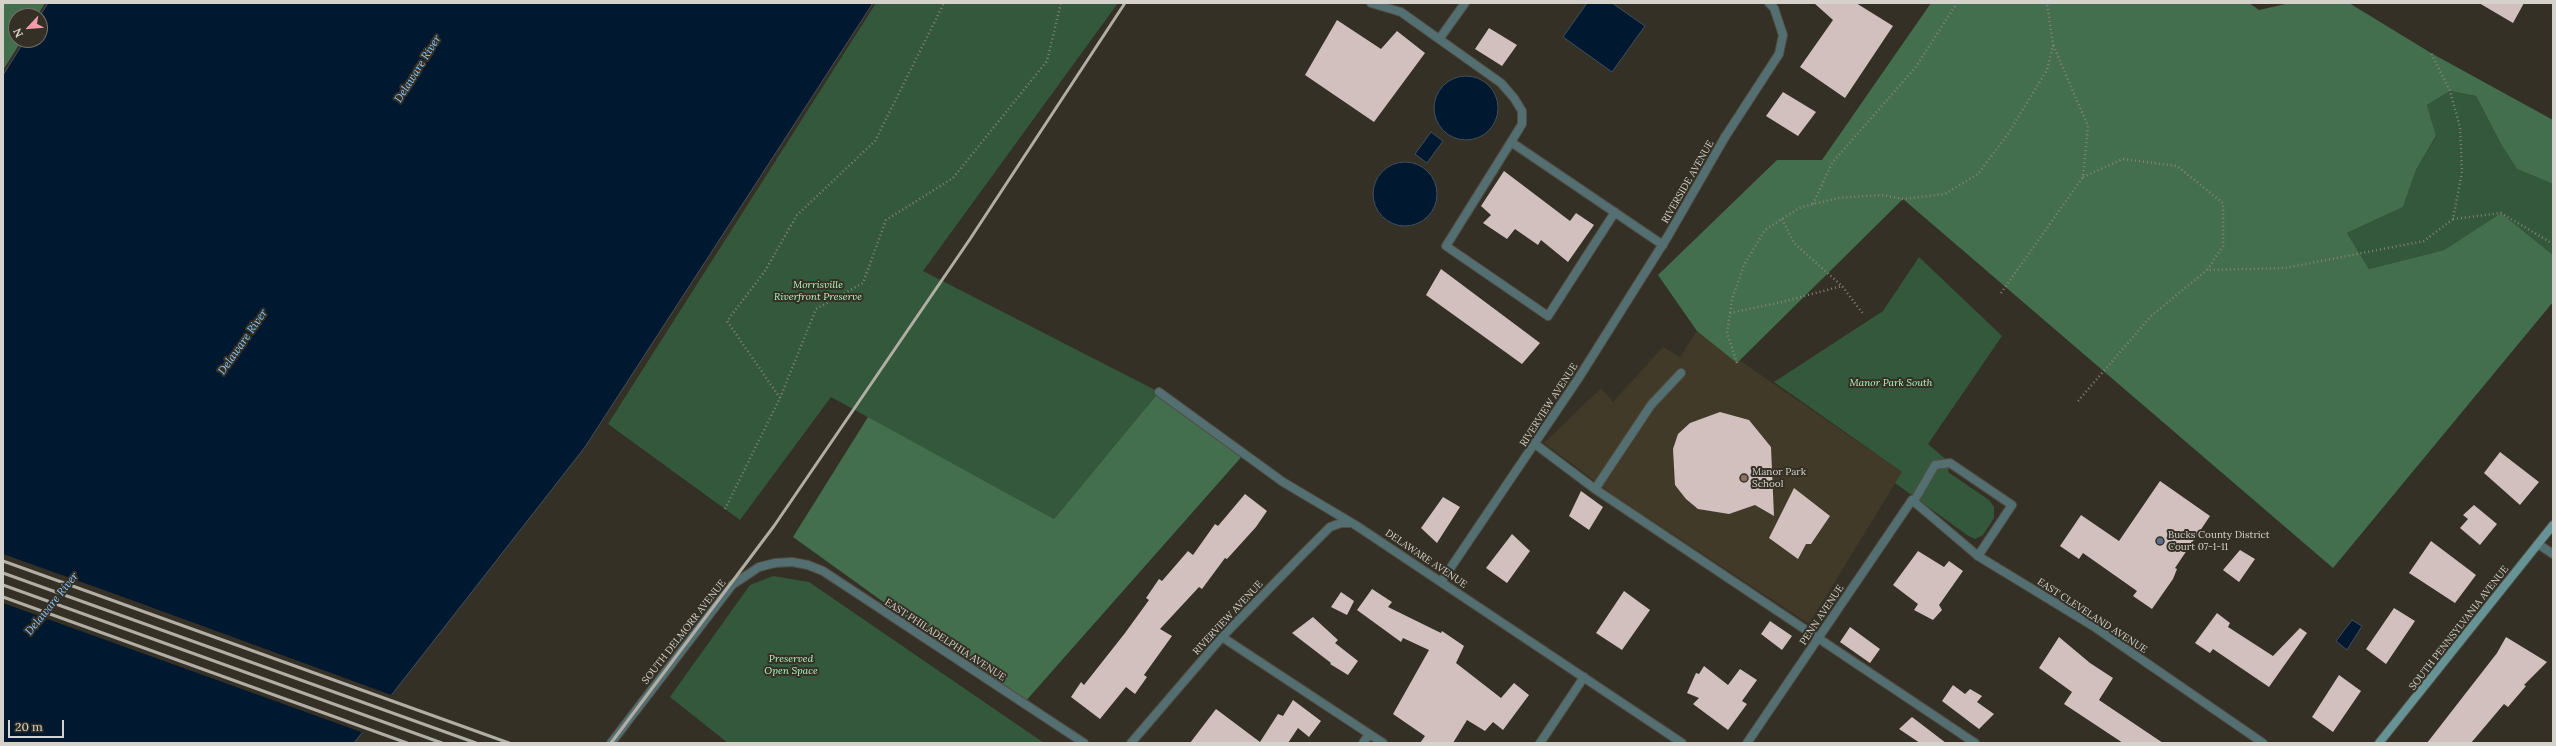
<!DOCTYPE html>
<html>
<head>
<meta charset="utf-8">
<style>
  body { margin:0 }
  #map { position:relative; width:2556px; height:746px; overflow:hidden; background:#343025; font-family:Lora,serif }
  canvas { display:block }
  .frame { position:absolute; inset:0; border:4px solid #d4d2cb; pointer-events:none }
  .north { position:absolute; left:8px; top:8px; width:40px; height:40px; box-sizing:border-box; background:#343025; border:1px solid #747167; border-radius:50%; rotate:244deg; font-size:11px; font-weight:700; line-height:16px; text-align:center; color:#d4d2cb }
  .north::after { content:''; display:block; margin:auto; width:14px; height:18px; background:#f39aa8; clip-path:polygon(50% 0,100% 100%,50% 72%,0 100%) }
  .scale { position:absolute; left:8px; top:720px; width:56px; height:18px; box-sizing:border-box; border:2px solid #d4d2cb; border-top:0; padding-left:5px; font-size:12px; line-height:14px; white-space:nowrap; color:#d4d2cb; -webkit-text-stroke:3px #343025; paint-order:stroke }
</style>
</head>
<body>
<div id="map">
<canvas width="2556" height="746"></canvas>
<div class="frame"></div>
<div class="north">N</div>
<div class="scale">20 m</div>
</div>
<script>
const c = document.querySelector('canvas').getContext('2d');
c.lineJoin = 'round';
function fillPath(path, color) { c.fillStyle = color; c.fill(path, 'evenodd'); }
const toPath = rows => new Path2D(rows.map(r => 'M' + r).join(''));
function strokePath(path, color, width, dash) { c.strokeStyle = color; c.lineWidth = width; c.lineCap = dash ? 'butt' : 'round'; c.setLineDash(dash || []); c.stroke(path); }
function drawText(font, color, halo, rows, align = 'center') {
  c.font = font + ' Lora,serif'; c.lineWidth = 4; c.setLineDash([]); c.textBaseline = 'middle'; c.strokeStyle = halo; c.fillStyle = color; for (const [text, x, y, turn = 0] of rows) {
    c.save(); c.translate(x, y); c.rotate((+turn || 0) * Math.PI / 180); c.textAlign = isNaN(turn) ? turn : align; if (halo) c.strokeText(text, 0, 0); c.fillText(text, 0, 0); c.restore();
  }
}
fillPath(toPath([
  [1697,331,1902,472,1809,624,1615,496,1544,443,1601,388,1613,402,1663,347,1680,357]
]), '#413a29');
fillPath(toPath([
  [876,3,1118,3,923,271,1159,392,1054,519,831,397,740,520,608,424],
  [2450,91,2476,96,2501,144,2517,169,2553,184,2553,255,2501,213,2444,250,2369,269,2347,233,2403,207,2416,170,2436,137,2427,105],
  [1919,257,2002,336,1928,444,1950,463,1948,472,1989,500,1994,507,1994,518,1983,535,1975,539,1967,535,1895,483,1902,472,1774,382,1883,311],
  [773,576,809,582,1044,743,728,743,670,697,750,585]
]), '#33583b');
fillPath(toPath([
  [3,3,45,3,37,16,16,16,16,40,22,40,3,70],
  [1931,3,2249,3,2259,10,2290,3,2349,3,2431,53,2553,120,2553,184,2517,169,2501,144,2476,96,2450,91,2427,105,2436,136,2416,170,2403,207,2347,233,2369,269,2444,250,2501,213,2553,255,2553,302,2333,568,1903,199,1737,363,1697,331,1658,275,1777,160,1822,160],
  [1159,392,1244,454,1024,703,793,537,868,417,1054,519]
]), '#446f4e');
const water = toPath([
  [48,3,873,3,585,447,354,743,3,743,3,75,25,40,40,40,40,16,48,3],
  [1587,3,1612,3,1645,26,1612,72,1563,37,1587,3],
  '1434 108a32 32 0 1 1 64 0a32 32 0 1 1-64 0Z',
  [1431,132,1443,141,1427,163,1415,154,1431,132],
  '1373 194a32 32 0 1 1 64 0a32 32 0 1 1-64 0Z',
  [2352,620,2362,626,2347,650,2336,641,2352,620]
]);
fillPath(water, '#001930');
strokePath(water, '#40505e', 1);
fillPath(toPath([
  [3,554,115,594,394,696,364,733,3,603]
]), '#343025');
fillPath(toPath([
  [1814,3,1856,3,1893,26,1845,98,1800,67,1833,20],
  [2479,3,2524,3,2513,23],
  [1337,20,1381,49,1397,31,1425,53,1374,122,1305,75],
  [1489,28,1517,45,1502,66,1475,49],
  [1783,92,1816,112,1798,136,1766,116],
  [1504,171,1570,221,1576,213,1594,225,1568,262,1541,240,1538,245,1515,229,1507,239,1483,223,1491,215,1481,206],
  [1441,269,1540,343,1522,364,1426,295],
  [1720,412,1749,420,1771,447,1774,516,1755,505,1729,514,1698,509,1686,499,1675,485,1673,449,1678,434,1690,423],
  [2500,452,2539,482,2520,505,2484,473],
  [2160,481,2210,516,2175,568,2177,569,2173,579,2152,609,2133,596,2137,591,2083,553,2079,559,2060,546,2081,515,2119,541],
  [1794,488,1830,516,1811,544,1806,544,1798,559,1769,538],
  [1581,491,1603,507,1589,530,1569,516],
  [1245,494,1267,511,1256,527,1227,559,1225,558,1202,589,1199,587,1160,629,1172,636,1144,675,1147,677,1135,694,1126,687,1100,719,1071,697,1081,682,1084,685,1125,633,1149,600,1146,598,1159,579,1162,581,1188,551,1193,555,1215,524,1218,526],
  [1443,497,1460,507,1437,543,1421,528],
  [2474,505,2497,524,2480,545,2460,528,2468,519,2463,515],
  [1512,534,1530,551,1507,583,1486,568],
  [2431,541,2476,575,2455,603,2409,573],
  [2240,550,2255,559,2239,582,2223,570],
  [1918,551,1944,567,1949,561,1963,571,1939,605,1942,610,1933,620,1914,610,1918,604,1893,585],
  [1372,589,1392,602,1388,607,1441,633,1442,631,1464,646,1456,663,1501,698,1514,683,1529,695,1503,730,1493,722,1485,731,1467,720,1453,743,1420,743,1425,736,1393,714,1429,650,1403,638,1401,642,1357,610],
  [1624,591,1650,610,1622,650,1596,633],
  [1341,592,1354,601,1347,615,1331,607],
  [2394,608,2415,621,2386,664,2366,649],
  [2217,613,2230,623,2228,627,2273,656,2300,628,2307,633,2269,687,2213,649,2210,653,2195,643],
  [1313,617,1338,640,1335,643,1358,661,1348,675,1330,664,1331,663,1292,633],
  [1770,621,1792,636,1782,650,1761,634],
  [1850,627,1880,649,1870,663,1840,642],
  [2059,637,2090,663,2113,678,2099,700,2163,743,2123,743,2064,704,2072,692,2039,668],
  [2506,637,2547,662,2524,685,2526,686,2508,707,2504,704,2471,743,2427,743,2497,653],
  [1704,666,1728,685,1740,669,1757,680,1742,701,1747,704,1728,730,1693,704,1699,698,1687,693,1696,673,1699,674],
  [2339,675,2361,691,2333,732,2312,717],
  [1953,685,1965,694,1970,689,1982,696,1977,702,1994,714,1979,729,1942,701],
  [1293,700,1321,721,1309,737,1298,728,1288,743,1190,743,1216,709,1260,742,1278,714,1283,716],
  [1912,717,1946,743,1920,743,1899,729]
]), '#d1c0bd');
const lane = toPath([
  [1371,3,1401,12,1501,83,1514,98,1522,111,1522,124,1511,142],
  [1440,38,1465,3],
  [1725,137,1779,54,1783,35,1774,8,1769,3],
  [1615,212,1548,316,1446,246,1511,142,1663,245],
  [1535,444,1595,489,1975,743],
  [1595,489,1651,405,1681,373],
  [1914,501,1935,465,1950,463,2012,505,1978,556],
  [1222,637,1383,743],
  [1363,743,1369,734]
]);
const street = toPath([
  [1159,392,1283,482,1357,526,1682,743],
  [2538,544,2553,554],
  [1441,582,1578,379,1668,236,1725,137],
  [611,743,732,585,759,567,775,563,792,562,808,565,823,571,1084,743],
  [1131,743,1222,637,1302,555,1330,527,1341,523,1351,523],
  [1540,743,1584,677],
  [1747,743,1912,500,1978,556,2093,626,2263,743]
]);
const secondary = toPath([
  [2379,743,2553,525]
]);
strokePath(lane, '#514d43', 10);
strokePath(street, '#514d43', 10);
strokePath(secondary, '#514d43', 10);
strokePath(toPath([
  [2083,177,2123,159,2177,166,2223,203,2223,246,2207,270,2285,268,2424,241,2453,219,2462,172,2460,127,2450,91,2431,53],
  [1813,204,1832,163,1915,68,1957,3],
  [1782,219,1794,243,1842,286,1864,315],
  [2453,219,2501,213,2553,244],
  [2001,293,2083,177,2088,126,2053,45],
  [1730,313,1782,302,1842,286],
  [1737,363,1727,333,1732,299,1744,265,1765,230,1799,208,1837,198,1882,195,1903,199,1945,194,1978,174,2008,134,2047,70,2053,45,2047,3],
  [780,398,727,321,765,271,797,215,875,141,944,3],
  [2078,401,2151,316,2207,270],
  [725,509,780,398,816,309,863,283,886,220,953,178,1047,61,1061,3]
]), '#86837a', 2.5, [1, 3]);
strokePath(lane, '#546f71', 8);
strokePath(street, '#546f71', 8);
strokePath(secondary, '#669396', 8);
strokePath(toPath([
  [3,561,509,743],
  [3,573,476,743],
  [3,585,442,743],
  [3,597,407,743],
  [611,743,774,526,970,239,1125,3]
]), '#b1aea6', 3);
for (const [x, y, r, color] of [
  [1744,478,4,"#8d6e63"],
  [2160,541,4,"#5c6f8a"]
]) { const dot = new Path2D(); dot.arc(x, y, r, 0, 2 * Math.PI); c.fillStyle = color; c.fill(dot); strokePath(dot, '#343025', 1.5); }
drawText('10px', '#d4d2cb', '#343025', [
  ["RIVERSIDE AVENUE",1688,182,-60],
  ["RIVERVIEW AVENUE",1549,405,-57],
  ["DELAWARE AVENUE",1426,559,34],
  ["PENN AVENUE",1822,615,-56],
  ["EAST CLEVELAND AVENUE",2092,616,33],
  ["RIVERVIEW AVENUE",1228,618,-47],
  ["SOUTH PENNSYLVANIA AVENUE",2459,628,-52],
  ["SOUTH DELMORR AVENUE",684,632,-52],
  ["EAST PHILADELPHIA AVENUE",945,640,33]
]);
drawText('italic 10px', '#b2f6bf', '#343025', [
  ["Morrisville",818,285],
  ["Riverfront Preserve",818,297],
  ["Manor Park South",1891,383],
  ["Preserved",791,659],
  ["Open Space",791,671]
]);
drawText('10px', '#d4d2cb', '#343025', [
  ["Manor Park",1752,472],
  ["School",1752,484],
  ["Bucks County District",2168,535],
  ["Court 07-1-11",2168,547]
], 'left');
drawText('italic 11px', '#8bc6fe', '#343025', [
  ["Delaware River",418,69,-58],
  ["Delaware River",243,342,-55],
  ["Delaware River",52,604,-51]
]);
</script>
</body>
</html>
